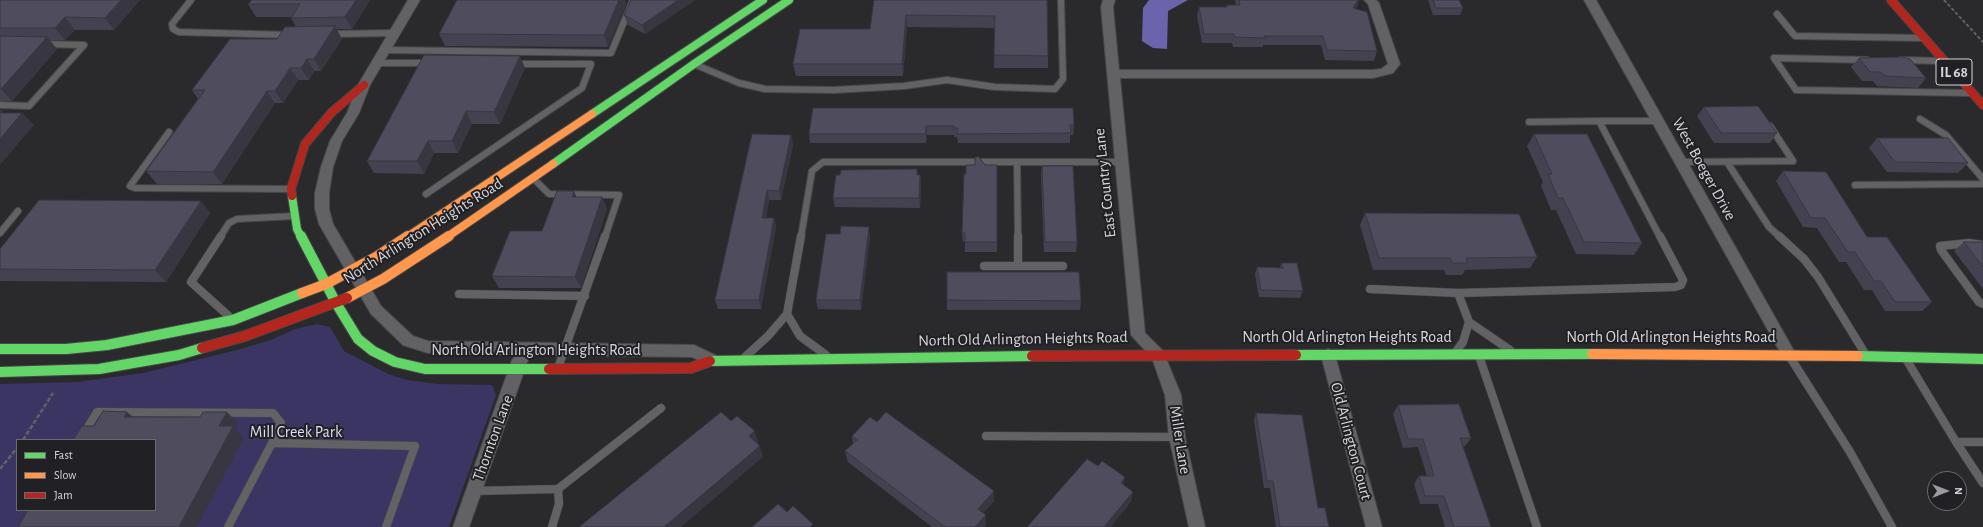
<!DOCTYPE html>
<html>
<head>
<meta charset="utf-8">
<style>
  body { margin:0 }
  #map { position:relative; width:1983px; height:527px; overflow:hidden; background:#2a2a2d; font-family:"Alegreya Sans",sans-serif }
  canvas { display:block }
  .legend { position:absolute; left:16px; top:439px; width:140px; height:72px; box-sizing:border-box; background:#202025; border:1px solid #6a6a6e; margin:0; padding:5px 7px; list-style:none; font-size:12px; color:#d8d8db }
  .legend li { display:flex; align-items:center; gap:8px; height:20px }
  .legend b { width:20px; border:1px solid #6a6a6e }
  .north { position:absolute; left:1927px; top:471px; width:40px; height:40px; box-sizing:border-box; background:#202025; border:1px solid #6a6a6e; border-radius:50%; rotate:90deg; font-size:11px; font-weight:700; line-height:16px; text-align:center; color:#d8d8db }
  .north::after { content:''; display:block; margin:auto; width:14px; height:18px; background:#9b9b9e; clip-path:polygon(50% 0,100% 100%,50% 72%,0 100%) }
</style>
</head>
<body>
<div id="map">
<canvas width="1983" height="527"></canvas>
<ul class="legend">
<li><b style="height:5px;background:#63d668"></b>Fast</li>
<li><b style="height:5px;background:#ff974d"></b>Slow</li>
<li><b style="height:5px;background:#b3261e"></b>Jam</li>
</ul>
<div class="north">N</div>
</div>
<script>
const c = document.querySelector('canvas').getContext('2d');
c.lineJoin = 'round';
function fillPath(path, color) { c.fillStyle = color; c.fill(path, 'evenodd'); }
const toPath = rows => new Path2D(rows.map(r => 'M' + r).join(''));
function strokePath(path, color, width, dash) { c.strokeStyle = color; c.lineWidth = width; c.lineCap = dash ? 'butt' : 'round'; c.setLineDash(dash || []); c.stroke(path); }
function drawText(font, color, halo, rows, align = 'center') {
  c.font = font + ' "Alegreya Sans",sans-serif'; c.lineWidth = 4; c.setLineDash([]); c.textBaseline = 'middle'; c.strokeStyle = halo; c.fillStyle = color; for (const [text, x, y, turn = 0] of rows) {
    c.save(); c.translate(x, y); c.rotate((+turn || 0) * Math.PI / 180); c.textAlign = isNaN(turn) ? turn : align; if (halo) c.strokeText(text, 0, 0); c.fillText(text, 0, 0); c.restore();
  }
}
fillPath(toPath([
  [317,324,330,327,344,351,388,374,407,380,438,384,492,385,496,395,449,527,0,527,0,384,77,382,143,373,237,350,271,340,295,329],
  [17,440,155,440,155,510,17,510]
]), '#3a3563');
fillPath(toPath([
  [1149,0,1188,0,1168,11,1167,49,1153,48,1142,41,1143,8]
]), '#6b64ac');
const laneFar1 = toPath([
  [191,0,172,24,173,29,179,32,289,35],
  [1777,14,1795,36,1922,38],
  [331,34,395,33],
  [385,50,611,53,633,0],
  [1867,60,1774,58,1796,90,1970,93],
  [1901,60,1943,61],
  [377,63,429,63],
  [694,64,739,83,765,89,834,90,904,86,947,80,995,87,1055,89,1063,79,1061,0],
  [0,105,29,106,84,45,44,44],
  [1920,119,1946,135,1983,179],
  [1658,121,1599,121,1660,237],
  [1529,122,1599,121],
  [169,132,130,186,135,188,291,189],
  [1017,162,1018,237],
  [1681,162,1793,161,1770,126],
  [1727,162,1769,227,1780,237],
  [533,178,549,194,619,195,605,237],
  [1855,185,1983,184],
  [426,194,582,88,591,64,513,64],
  [0,233,18,211],
  [220,237,229,223,237,219,295,216],
  [801,237,812,171,823,162,1121,162]
]);
const lane = toPath([
  [221,236,191,282,233,320],
  [1018,236,1018,266,1063,266],
  [1779,236,1804,259,1818,277,1866,355],
  [1983,245,1969,243,1940,246,1941,250,1979,302,1983,304],
  [984,266,1018,266],
  [1370,289,1458,293,1675,287,1681,285,1683,280,1660,236],
  [459,294,585,296],
  [787,314,800,336,826,355],
  [1469,322,1510,350],
  [1455,353,1463,342,1469,322,1458,293],
  [1479,356,1537,527],
  [745,357,768,336,787,314,801,236],
  [1790,357,1850,452,1892,527],
  [1906,359,1956,442],
  [558,368,605,236],
  [986,436,1177,437],
  [80,440,97,412,273,413,281,423,272,443],
  [1983,442,1956,442,1983,483],
  [474,491,558,489,661,408],
  [228,527,272,443,415,446,386,527],
  [552,527,559,504,558,489]
]);
const street = toPath([
  [408,0,420,0,370,85,359,113,342,141,333,167,329,193,329,209,333,224,381,306,413,336,428,341,694,345,717,356,720,360,717,364,712,366,692,357,524,355,528,360,469,527,453,527,512,360,516,355,428,353,403,345,371,314,319,224,315,209,315,193,321,167,330,141,347,113,358,85,408,0],
  [1103,0,1115,0,1113,7,1119,70,1373,70,1381,69,1388,64,1368,4,1364,0,1376,0,1379,3,1400,64,1393,73,1373,78,1120,78,1145,333,1163,351,1181,395,1185,437,1205,527,1189,527,1169,437,1165,395,1152,358,1131,335,1101,7,1103,0],
  [1584,0,1596,0,1794,351,1796,355,1794,359,1789,361,1784,359,1584,0],
  [1328,349,1333,351,1335,355,1382,527,1366,527,1321,355,1323,351,1328,349]
]);
const fastFar1 = toPath([
  [592,114,763,0],
  [553,164,694,64,789,0],
  [292,196,297,229,301,237]
]);
const fast = toPath([
  [301,236,336,303,358,339,373,351,395,362,425,369,549,369],
  [0,349,66,349,107,345,233,320,302,293],
  [1296,355,1592,354],
  [1858,356,1983,359],
  [710,361,1032,356],
  [0,372,99,369,179,355,202,348]
]);
const slowFar1 = toPath([
  [407,237,592,114],
  [447,237,553,164]
]);
const slow = toPath([
  [302,293,326,284,376,257,408,236],
  [347,298,383,279,449,236],
  [1592,354,1858,356]
]);
const jamFar1 = toPath([
  [1891,0,1983,105],
  [292,196,291,189,305,144,332,112,364,85]
]);
const jam = toPath([
  [202,348,245,336,347,298],
  [1032,356,1296,355],
  [549,369,691,368,710,361]
]);
strokePath(laneFar1, '#474749', 8);
strokePath(lane, '#474749', 9);
strokePath(street, '#474749', 2);
strokePath(fastFar1, '#474749', 10);
strokePath(fast, '#474749', 12);
strokePath(slowFar1, '#474749', 10);
strokePath(slow, '#474749', 12);
strokePath(jamFar1, '#474749', 10);
strokePath(jam, '#474749', 12);
strokePath(toPath([
  [1944,0,1983,42]
]), '#626264', 2, [3.5, 2]);
strokePath(toPath([
  [23,440,53,393],
  [0,469,17,448]
]), '#626264', 2.5, [4.5, 2]);
strokePath(laneFar1, '#626264', 6);
strokePath(lane, '#626264', 8);
fillPath(street, '#626264');
strokePath(fastFar1, '#63d668', 8);
strokePath(fast, '#63d668', 10);
strokePath(slowFar1, '#ff974d', 8);
strokePath(slow, '#ff974d', 10);
strokePath(jamFar1, '#b3261e', 8);
strokePath(jam, '#b3261e', 10);
fillPath(toPath([
  [0,0,140,0,114,30,75,30,65,40,50,40,57,49,12,101,0,101],
  [370,0,352,29,336,29,342,39,321,71,314,71,309,80,298,80,283,103,275,103,222,184,157,184,146,171,198,99,192,90,296,27,291,18,292,17,256,17,248,4],
  [457,0,625,0,626,4,608,47,445,46,439,34],
  [631,0,695,0,645,34,628,25,624,15],
  [874,0,1047,0,1048,56,1048,68,994,68,995,28,907,27,903,76,796,76,793,64,870,29],
  [1235,0,1359,0,1355,9,1377,51,1374,61,1325,60,1321,45,1263,45,1263,47,1233,47,1232,43,1202,43,1197,16,1199,7,1226,7,1227,5,1236,5],
  [1428,0,1459,0,1463,8,1460,15,1433,15],
  [1859,58,1926,78,1918,88,1877,86,1873,81,1862,81,1851,67],
  [525,68,500,124,472,124,458,153,434,153,424,174,374,173,367,161],
  [1704,107,1777,133,1770,143,1714,143,1697,116],
  [813,108,1074,125,1073,135,1070,135,1070,143,958,143,957,137,954,137,954,135,927,135,926,143,810,143,809,134],
  [1534,134,1642,243,1634,255,1576,254,1556,210,1551,210,1541,186,1543,182,1527,146],
  [791,135,793,145,781,200,769,200,766,218,774,218,776,227,761,309,718,309,715,300],
  [1877,138,1968,163,1958,173,1887,172,1869,148],
  [985,165,997,165,997,252,965,252,965,242,963,242,962,233,966,174],
  [1042,166,1077,242,1076,252,1044,252,1041,176],
  [917,169,918,175,920,175,921,184,920,208,835,207,833,198],
  [1783,171,1867,237,1932,302,1922,311,1885,311,1872,290,1864,290,1846,262,1839,262,1817,228,1803,227,1776,181],
  [576,197,602,197,607,209,581,288,499,288,492,276,542,231],
  [201,201,210,213,166,282,0,281,0,249],
  [1365,213,1537,257,1530,268,1465,270,1462,275,1446,275,1444,270,1373,270,1360,225],
  [870,236,861,310,818,309,816,300],
  [1964,242,1983,242,1983,289,1954,251],
  [1281,263,1303,291,1300,298,1259,297,1255,274,1257,267,1280,268],
  [947,300,1081,301,1080,310,947,310],
  [1398,405,1471,438,1465,446,1463,446,1491,527,1445,527,1438,504,1420,504,1414,484,1419,476,1427,476,1418,447,1403,448,1393,414],
  [1256,413,1318,508,1329,527,1276,527,1270,488,1264,488,1254,421],
  [877,422,994,491,994,501,983,513,986,515,986,525,984,527,932,527,848,462,845,451,853,444,852,436]
]), '#444250');
fillPath(toPath([
  [121,0,140,0,114,30,105,18],
  [356,0,370,0,352,29,345,17],
  [617,0,625,0,626,4,608,47,604,35],
  [678,0,695,0,645,34,642,25],
  [1358,0,1359,0,1358,5,1350,18,1353,8],
  [906,15,907,27,903,76,902,64],
  [65,17,75,30,65,40,55,28],
  [335,26,342,39,321,71,314,59],
  [47,37,57,49,12,101,1,89],
  [520,56,525,68,500,124,494,112],
  [307,59,314,71,309,80,301,68],
  [290,68,298,80,283,103,275,91],
  [267,91,275,103,222,184,213,172],
  [0,108,3,111,0,114],
  [466,111,472,124,458,153,452,141],
  [22,113,34,125,0,165,0,139],
  [926,126,927,135,926,143],
  [791,135,793,145,781,200,779,191],
  [428,141,434,153,424,174,417,161],
  [920,175,921,184,920,208,919,198],
  [767,190,769,200,764,227,762,218],
  [574,191,579,203,572,197],
  [602,197,607,209,581,288,575,277],
  [201,201,210,213,166,282,155,270],
  [774,218,776,227,761,309,759,300],
  [869,227,870,236,861,310,860,300],
  [127,412,140,423,124,417],
  [227,412,238,423,235,429,244,437,197,527,179,527,219,426],
  [755,431,758,442,753,447,749,436],
  [760,446,763,457,681,527,664,527],
  [1125,477,1123,488,1121,483],
  [994,491,994,501,978,519,978,509],
  [1133,492,1131,502,1111,527,1104,527],
  [986,515,986,525,984,527,975,527]
]), '#373641');
const building = toPath([
  [0,0,121,0,105,18,65,17,55,28,0,28,0,0],
  [252,0,356,0,345,17,291,18,300,4,248,4,252,0],
  [457,0,619,0,604,35,439,34,457,0],
  [631,0,678,0,642,25,624,15,631,0],
  [874,0,1047,0,1048,56,994,55,995,16,906,15,902,64,793,64,800,29,870,29,874,0],
  [1239,0,1358,0,1353,8,1367,12,1377,51,1327,50,1323,36,1264,36,1265,38,1235,37,1234,34,1204,34,1199,7,1227,7,1227,5,1240,5,1239,0],
  [1433,0,1459,0,1463,8,1436,8,1433,0],
  [335,26,314,59,307,59,301,68,290,68,275,91,267,91,213,172,146,171,205,90,192,90,230,39,277,39,285,27,335,26],
  [0,36,47,37,1,89,0,89,0,36],
  [424,55,520,56,494,112,466,111,452,141,428,141,417,161,367,161,424,55],
  [1903,57,1910,59,1926,78,1885,76,1881,72,1870,72,1859,58,1903,57],
  [1758,106,1777,133,1721,133,1704,107,1758,106],
  [813,108,1073,108,1074,125,1070,125,1071,133,957,134,958,128,954,128,954,126,926,126,926,134,809,134,813,108],
  [0,113,22,113,0,139,0,113],
  [752,134,791,135,779,191,767,190,762,218,774,218,759,300,715,300,752,134],
  [1534,134,1587,134,1642,243,1584,242,1563,198,1558,198,1548,174,1552,174,1534,134],
  [1877,138,1948,138,1968,163,1895,162,1877,138],
  [975,157,979,157,985,165,997,165,997,242,965,242,965,233,962,233,964,174,966,174,966,165,975,165,975,157],
  [1042,166,1073,166,1077,242,1045,242,1042,166],
  [917,169,917,175,920,175,919,198,833,198,836,175,840,175,841,170,917,169],
  [1783,171,1826,172,1867,237,1887,237,1932,302,1895,302,1881,281,1874,281,1855,252,1848,252,1825,218,1811,218,1783,171],
  [557,191,574,191,572,197,602,197,575,277,492,276,510,231,542,231,557,191],
  [39,200,201,201,155,270,0,269,0,249,39,200],
  [1365,213,1519,214,1537,257,1466,258,1468,263,1452,263,1450,258,1379,258,1365,213],
  [841,226,869,227,860,300,816,300,826,234,840,234,841,226],
  [1964,242,1983,242,1983,267,1964,242],
  [1281,263,1297,263,1303,291,1261,290,1257,267,1283,268,1281,263],
  [947,272,1079,272,1081,301,947,300,947,272],
  [1459,404,1471,438,1460,438,1491,527,1454,527,1444,496,1425,496,1419,476,1434,476,1423,439,1408,439,1398,405,1459,404],
  [103,411,127,412,124,417,200,417,203,412,227,412,219,426,233,426,179,527,18,527,28,510,155,510,155,440,73,440,82,426,94,426,103,411],
  [721,412,731,421,737,416,755,431,749,436,760,446,664,527,579,527,721,412],
  [886,412,994,491,978,509,986,515,975,527,945,527,845,451,857,440,852,436,870,417,877,422,886,412],
  [1256,413,1302,415,1318,508,1325,508,1329,527,1280,527,1273,481,1267,481,1256,413],
  [1087,459,1098,466,1102,461,1125,477,1121,483,1133,492,1104,527,1027,527,1087,459],
  [778,504,787,512,793,506,813,524,810,527,752,527,778,504]
]);
fillPath(building, '#4f4d5d');
strokePath(building, '#373641', 1);
for (const [x, y, w] of [
  [1954,72,36]
]) { const box = new Path2D(); box.roundRect(x - w / 2, y - 13, w, 26, 3); c.fillStyle = '#202025'; c.fill(box); strokePath(box, '#d8d8db', 1); }
drawText('bold 15px', '#d8d8db', null, [
  ["IL 68",1954,72]
]);
drawText('16px', '#d8d8db', '#202025', [
  ["West Boeger Drive",1704,169,61],
  ["East Country Lane",1105,183,-96],
  ["North Arlington Heights Road",423,231,-32],
  ["North Old Arlington Heights Road",1347,337],
  ["North Old Arlington Heights Road",1671,337],
  ["North Old Arlington Heights Road",1023,339,-1],
  ["North Old Arlington Heights Road",536,350],
  ["Thornton Lane",493,438,-70],
  ["Miller Lane",1180,440,81],
  ["Old Arlington Court",1351,441,75]
]);
drawText('16px', '#dedef4', '#202025', [
  ["Mill Creek Park",296,432]
]);
</script>
</body>
</html>
